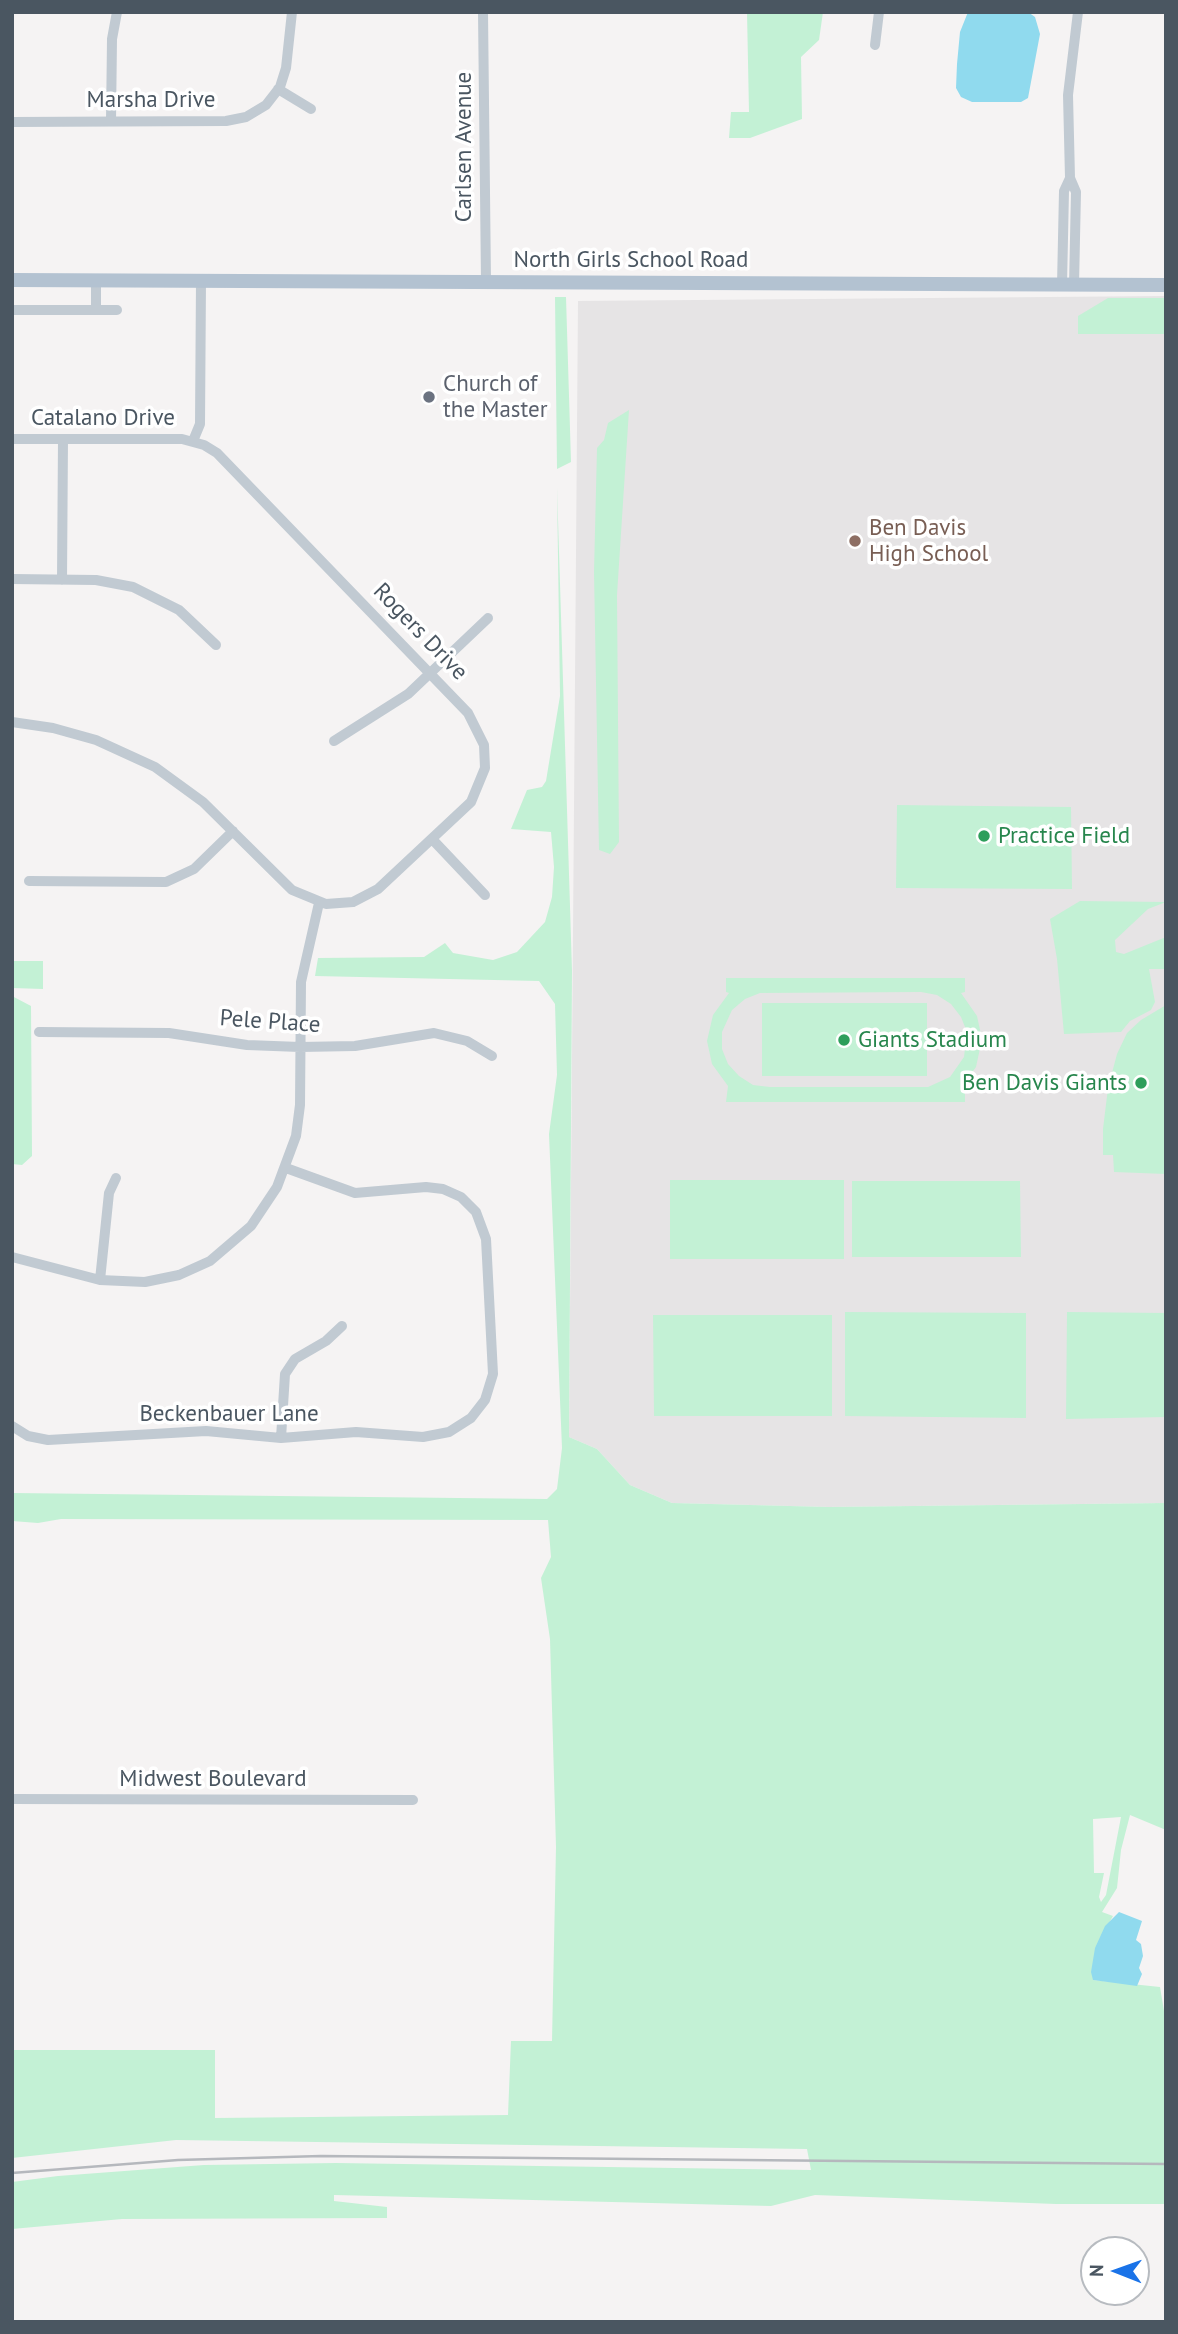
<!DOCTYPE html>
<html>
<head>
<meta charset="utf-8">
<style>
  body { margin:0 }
  #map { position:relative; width:1178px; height:2334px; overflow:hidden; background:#f5f3f3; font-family:"PT Sans",sans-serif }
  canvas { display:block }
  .frame { position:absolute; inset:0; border:14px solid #4a5661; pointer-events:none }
  .north { position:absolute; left:1080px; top:2236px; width:70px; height:70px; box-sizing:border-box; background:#fff; border:2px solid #b7bbc0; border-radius:50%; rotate:271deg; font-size:19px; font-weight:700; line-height:28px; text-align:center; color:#4a5661 }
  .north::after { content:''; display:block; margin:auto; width:24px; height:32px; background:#1a73e8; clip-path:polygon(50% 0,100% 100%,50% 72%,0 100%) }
</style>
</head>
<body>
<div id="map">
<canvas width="1178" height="2334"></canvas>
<div class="frame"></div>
<div class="north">N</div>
</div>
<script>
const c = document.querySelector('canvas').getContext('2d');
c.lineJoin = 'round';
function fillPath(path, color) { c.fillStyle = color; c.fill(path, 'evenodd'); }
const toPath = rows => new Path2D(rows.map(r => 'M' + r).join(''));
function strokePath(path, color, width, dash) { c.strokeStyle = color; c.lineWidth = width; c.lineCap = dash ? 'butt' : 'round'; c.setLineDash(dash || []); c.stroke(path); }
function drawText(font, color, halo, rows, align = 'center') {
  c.font = font + ' "PT Sans",sans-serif'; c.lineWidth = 7; c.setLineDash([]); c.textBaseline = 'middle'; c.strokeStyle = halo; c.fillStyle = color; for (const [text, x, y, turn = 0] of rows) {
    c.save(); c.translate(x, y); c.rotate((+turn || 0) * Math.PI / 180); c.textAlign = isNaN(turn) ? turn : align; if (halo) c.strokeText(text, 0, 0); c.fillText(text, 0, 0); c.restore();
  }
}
fillPath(toPath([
  [1166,296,1166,1503,829,1507,672,1503,630,1485,597,1449,569,1437,578,301]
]), '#e6e4e5');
fillPath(toPath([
  [747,12,823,12,819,40,801,57,802,119,750,138,729,138,731,112,749,112],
  [555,297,566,297,571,462,557,469],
  [1108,298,1166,298,1166,334,1078,334,1078,316],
  [629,410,617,595,619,842,610,854,599,850,594,572,597,448,604,440,608,423],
  [557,487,572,971,569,1437,597,1449,630,1485,672,1503,829,1507,1166,1503,1166,1830,1130,1815,1121,1850,1117,1888,1102,1912,1113,1916,1101,1937,1093,1980,1160,1987,1164,2011,1166,1958,1166,2204,1056,2204,815,2195,771,2206,334,2195,334,2201,387,2207,387,2218,122,2219,12,2229,12,2182,58,2176,204,2165,336,2163,811,2170,807,2149,176,2140,12,2158,12,2050,215,2050,215,2118,508,2115,511,2041,552,2041,556,1847,550,1639,541,1578,551,1557,548,1520,61,1519,38,1523,12,1521,12,1493,547,1499,557,1489,562,1448,549,1134,557,1075,555,1004,539,981,315,976,318,958,424,957,445,943,453,953,493,960,517,952,545,922,552,897,554,867,551,832,511,829,527,790,542,787,546,781,560,696],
  [1121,1817,1106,1895,1101,1902,1099,1897,1104,1873,1094,1873,1093,1819],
  [897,805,1071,807,1072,889,896,888],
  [1080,901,1166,902,1148,909,1115,940,1116,952,1124,954,1166,937,1166,969,1149,969,1155,1002,1151,1010,1130,1021,1121,1032,1064,1034,1057,959,1050,919],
  [12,961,43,961,43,989,12,988],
  [726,978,965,978,965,992,961,993,977,1016,982,1039,976,1067,961,1087,965,1087,965,1102,726,1102,728,1086,712,1064,707,1041,713,1015,729,993,726,992],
  [760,993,921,992,937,995,951,1004,961,1017,967,1032,964,1057,950,1077,928,1087,770,1087,753,1085,739,1076,728,1064,722,1049,722,1032,732,1010,745,999],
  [12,996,31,1006,32,1156,22,1165,12,1164],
  [762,1003,927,1003,927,1076,762,1076],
  [1166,1005,1166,1174,1114,1172,1113,1155,1103,1155,1103,1129,1108,1088,1117,1054,1127,1033,1141,1020],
  [670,1180,844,1180,844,1259,670,1259],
  [852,1181,1020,1181,1021,1257,852,1257],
  [845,1312,1026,1313,1026,1418,845,1416],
  [1067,1312,1166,1313,1166,1417,1066,1419],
  [653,1315,832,1315,832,1416,654,1416]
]), '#c3f1d5');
fillPath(toPath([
  [968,12,1028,12,1035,17,1040,34,1028,98,1021,102,972,102,961,97,956,88,957,64,960,32],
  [1119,1912,1142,1921,1136,1940,1141,1944,1143,1956,1139,1968,1142,1974,1137,1986,1093,1980,1091,1972,1095,1948,1105,1926]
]), '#90daee');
strokePath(toPath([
  [483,12,486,282],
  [875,45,879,12],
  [278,89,311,109],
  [111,121,112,39,117,12],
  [12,122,226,121,246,117,266,105,280,87,286,68,292,12],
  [1070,178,1076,192,1074,285],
  [1062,285,1064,191,1070,178,1068,95,1078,12],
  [12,310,117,310],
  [96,310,96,280],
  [12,439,182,439,204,445,217,453,468,713,484,745,485,768,471,802,378,889,353,902,326,904,292,890,203,802,155,767,96,740,53,728,12,722],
  [193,441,200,424,201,281],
  [12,579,96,580,133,587,179,610,216,645],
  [62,580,63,439],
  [334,741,408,694,488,618],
  [432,839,485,895],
  [29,881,166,882,194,869,233,831],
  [39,1032,169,1033,247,1045,300,1047,355,1046,434,1033,467,1041,492,1056],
  [12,1257,100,1280,145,1282,179,1275,210,1261,251,1226,277,1187,296,1136,300,1105,301,982,319,903],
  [100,1280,109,1193,116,1178],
  [12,1426,28,1436,48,1440,206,1431,281,1438,356,1432,423,1437,449,1432,471,1418,485,1400,493,1374,486,1239,476,1212,461,1197,443,1189,426,1187,355,1193,286,1168],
  [281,1438,285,1374,295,1359,326,1341,342,1326],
  [12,1799,413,1800]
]), '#c1cad2', 10);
strokePath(toPath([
  [12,280,1166,285]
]), '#b3c2d1', 14);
strokePath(toPath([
  [12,2173,178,2160,321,2156,1166,2164]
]), '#b5b8bd', 2.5);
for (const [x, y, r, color] of [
  [429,397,7,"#6b7280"],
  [855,541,7,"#8d6e63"],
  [984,836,7,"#2e9e5b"],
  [844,1040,7,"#2e9e5b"],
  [1141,1083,7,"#2e9e5b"]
]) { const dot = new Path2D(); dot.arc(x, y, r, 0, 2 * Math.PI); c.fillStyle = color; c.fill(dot); strokePath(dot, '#fff', 2.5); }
drawText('23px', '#4a5661', '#fff', [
  ["Marsha Drive",151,100],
  ["Carlsen Avenue",464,147,-90],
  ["North Girls School Road",631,260],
  ["Catalano Drive",103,418],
  ["Rogers Drive",420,632,46],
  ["Pele Place",270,1022,4],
  ["Beckenbauer Lane",229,1414],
  ["Midwest Boulevard",213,1779]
]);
drawText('23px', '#5b616d', '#fff', [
  ["Church of",443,384],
  ["the Master",443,410]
], 'left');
drawText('23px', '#785e54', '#fff', [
  ["Ben Davis",869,528],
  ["High School",869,554]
], 'left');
drawText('23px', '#27864d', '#fff', [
  ["Practice Field",998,836],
  ["Giants Stadium",858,1040],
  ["Ben Davis Giants",1127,1083,"right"]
], 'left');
</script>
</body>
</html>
